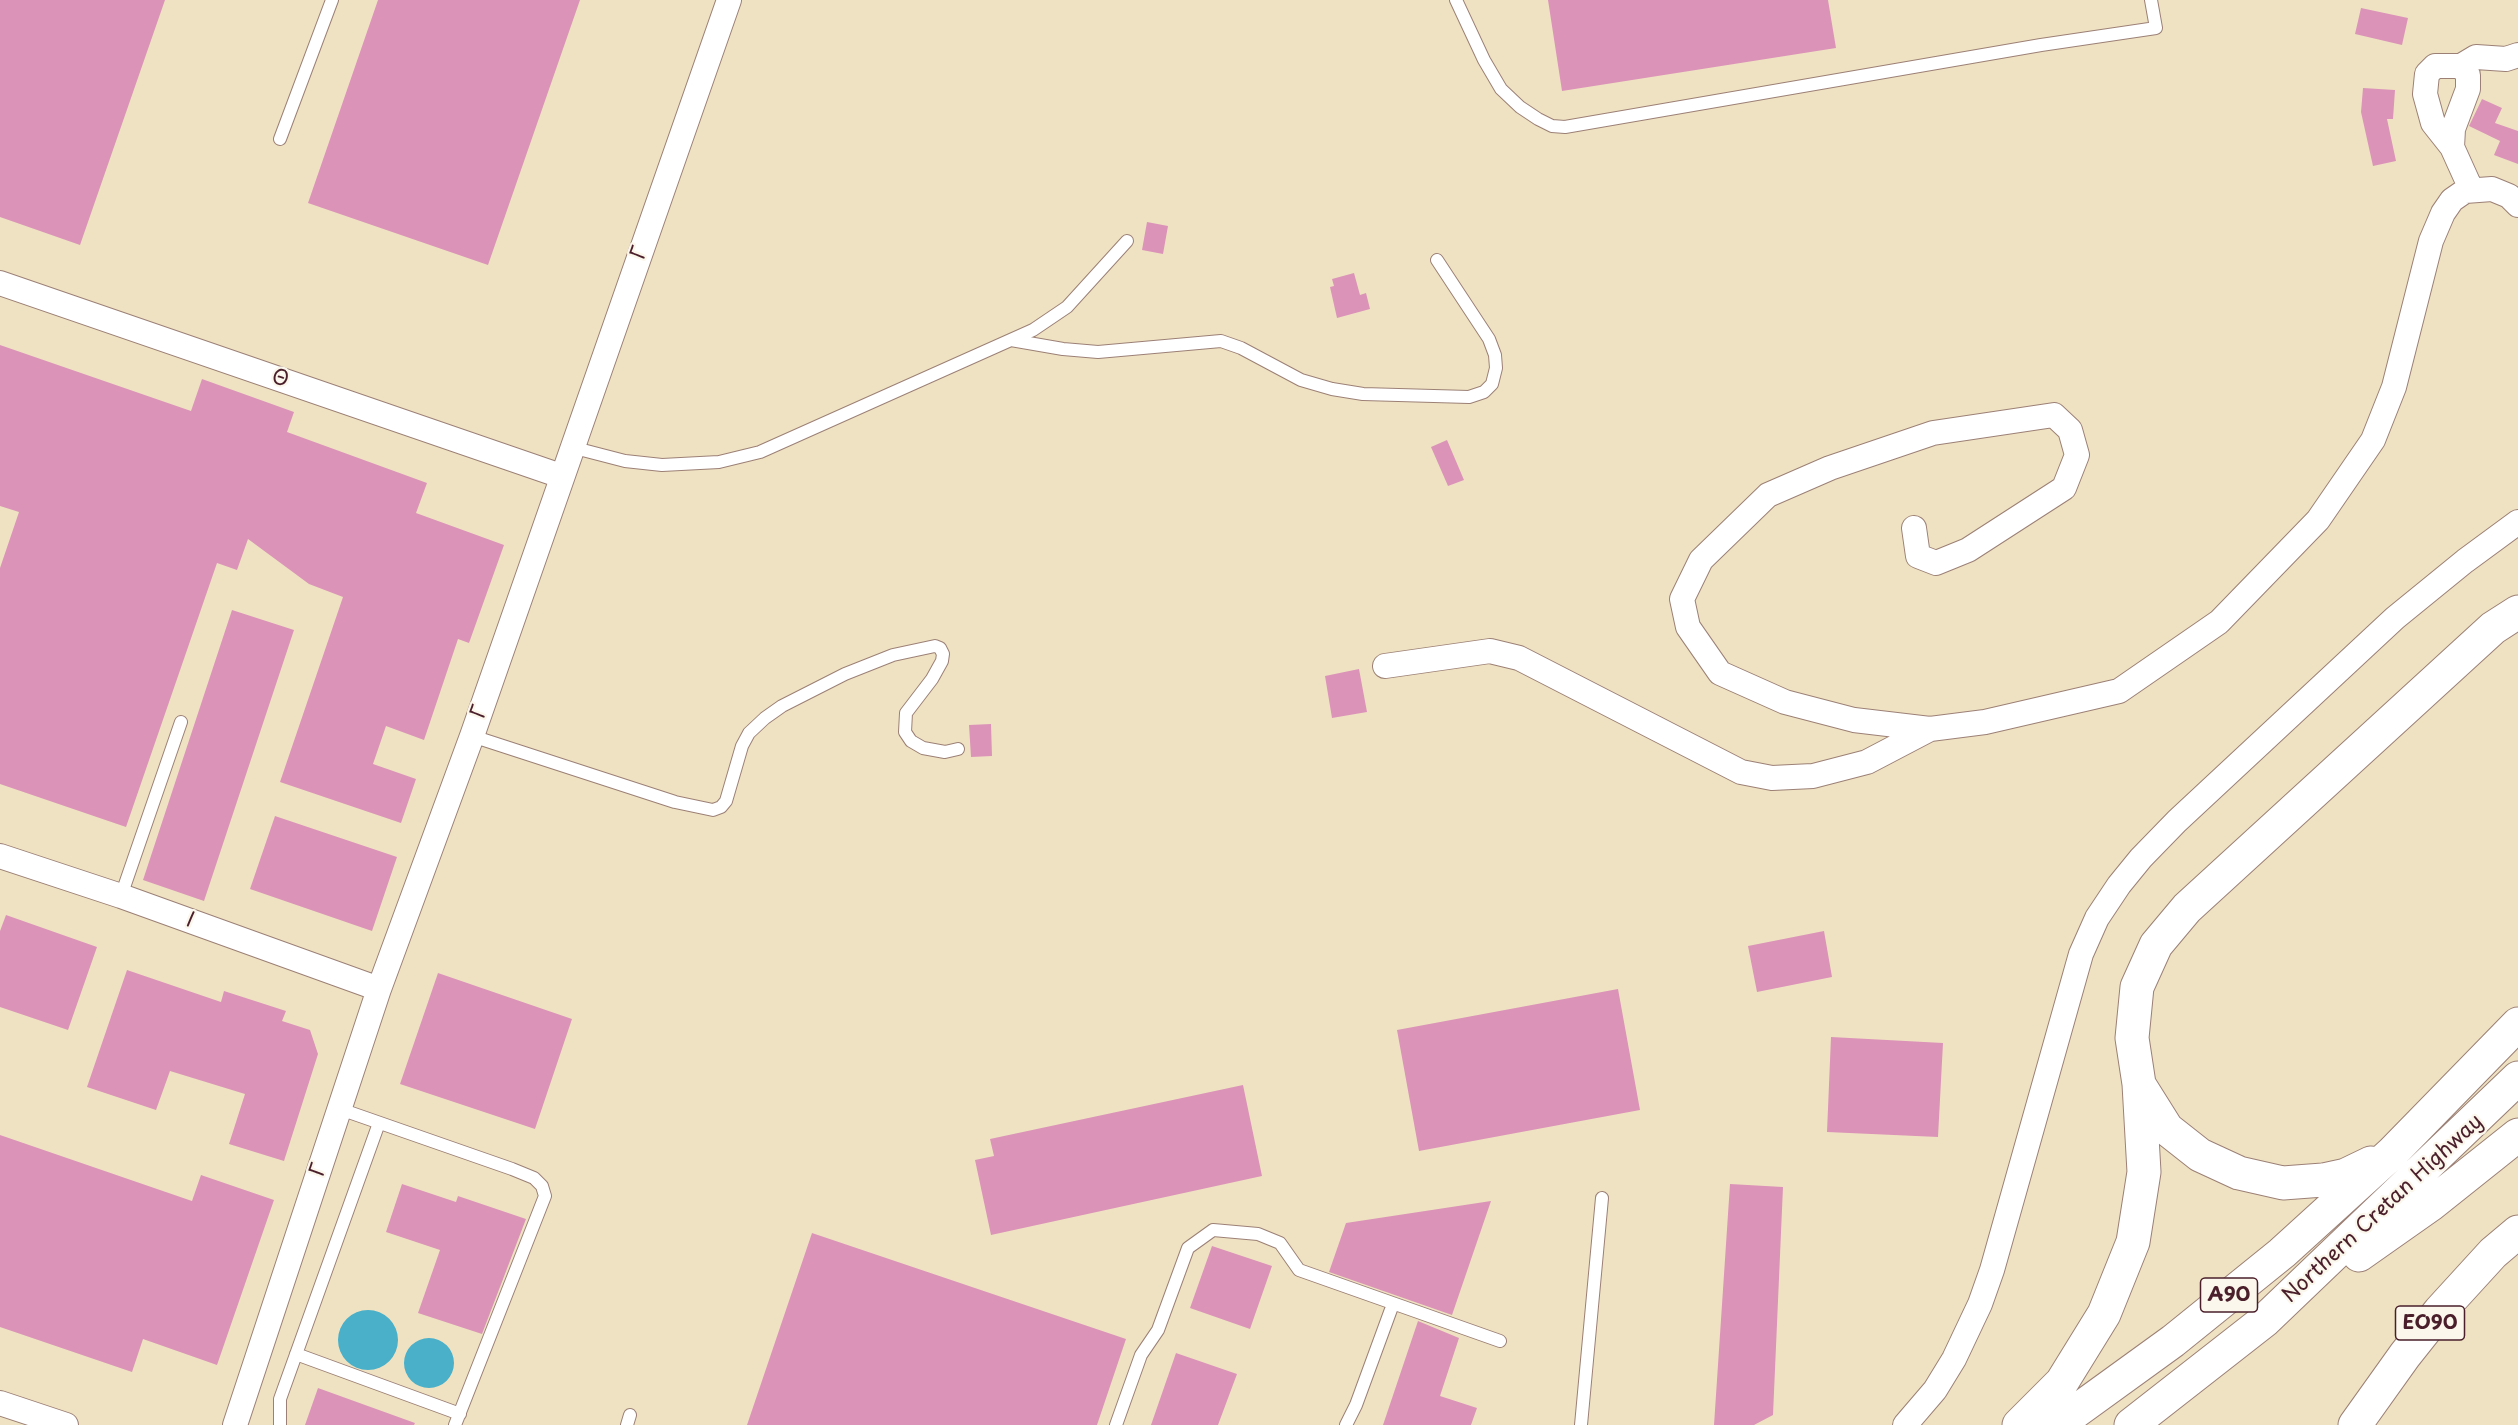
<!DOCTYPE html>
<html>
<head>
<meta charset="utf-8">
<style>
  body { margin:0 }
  canvas { display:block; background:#efe2c2 }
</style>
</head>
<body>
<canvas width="2518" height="1425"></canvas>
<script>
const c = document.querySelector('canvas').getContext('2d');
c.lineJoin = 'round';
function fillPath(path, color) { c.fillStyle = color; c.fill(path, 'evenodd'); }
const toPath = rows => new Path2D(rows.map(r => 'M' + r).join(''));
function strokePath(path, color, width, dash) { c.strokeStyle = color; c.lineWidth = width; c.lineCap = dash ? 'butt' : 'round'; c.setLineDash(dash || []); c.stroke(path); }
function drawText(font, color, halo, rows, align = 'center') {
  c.font = font + ' "Playpen Sans",sans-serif'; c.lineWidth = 4.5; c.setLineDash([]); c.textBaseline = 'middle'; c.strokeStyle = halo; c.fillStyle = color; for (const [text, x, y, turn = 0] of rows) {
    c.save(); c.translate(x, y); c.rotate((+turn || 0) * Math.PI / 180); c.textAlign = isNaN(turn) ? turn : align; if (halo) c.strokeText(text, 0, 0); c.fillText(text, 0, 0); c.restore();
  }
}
fillPath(toPath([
  '338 1340a30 30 0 1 1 60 0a30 30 0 1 1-60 0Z',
  '404 1363a25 25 0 1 1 50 0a25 25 0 1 1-50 0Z'
]), '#4ab0c9');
fillPath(toPath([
  [0,0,165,0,80,245,0,217],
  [378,0,580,0,488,265,308,203],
  [1548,0,1828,0,1836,48,1562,91],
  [2361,8,2408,18,2402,45,2355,34],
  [2363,88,2395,90,2393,119,2387,119,2396,161,2373,166,2361,112],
  [2482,99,2502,108,2495,123,2518,131,2518,164,2494,155,2500,141,2469,126],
  [1147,222,1168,226,1163,254,1142,250],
  [1354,273,1360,295,1366,293,1370,309,1337,318,1330,287,1334,286,1332,279],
  [0,345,191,411,202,379,294,412,287,432,427,483,416,513,504,545,469,643,458,639,424,740,386,726,373,764,416,779,401,823,280,782,343,597,309,584,248,539,237,570,217,563,126,827,0,784,0,568,19,512,0,506],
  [1447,440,1464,480,1448,486,1431,447],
  [232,610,294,630,204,901,143,880],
  [1359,669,1367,712,1332,718,1325,676],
  [991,724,992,756,971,757,969,725],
  [275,816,397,857,372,931,250,889],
  [6,915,97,947,68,1030,0,1007,0,931],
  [1824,931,1832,977,1757,992,1748,946],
  [127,970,221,1002,224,991,286,1011,282,1021,310,1030,318,1054,284,1161,229,1144,245,1094,170,1071,156,1110,87,1087],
  [438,973,572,1019,535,1129,400,1084],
  [1618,989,1640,1110,1419,1151,1397,1030],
  [1831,1037,1943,1043,1938,1137,1827,1132],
  [1243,1085,1262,1176,991,1235,975,1160,994,1156,990,1139],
  [0,1135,192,1201,201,1175,274,1200,217,1365,143,1339,132,1372,0,1327],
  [402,1184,456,1202,458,1196,526,1219,482,1334,418,1313,440,1250,386,1232],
  [1730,1184,1783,1187,1773,1415,1754,1425,1714,1425],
  [1491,1201,1452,1315,1329,1272,1346,1223],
  [812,1233,1126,1339,1097,1425,747,1425],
  [1212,1246,1272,1266,1250,1329,1190,1308],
  [1418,1321,1459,1338,1440,1396,1477,1408,1471,1425,1383,1425],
  [1176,1353,1237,1374,1218,1425,1151,1425],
  [318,1388,415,1423,414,1425,305,1425]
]), '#db94b8');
const service = toPath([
  [1456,0,1484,60,1501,89,1520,107,1538,119,1552,126,1565,127,2041,45,2156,28,2151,0],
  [280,139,332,0],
  [1011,340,1063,349,1098,352,1221,341,1241,348,1301,380,1332,389,1363,394,1469,397,1484,392,1492,384,1496,368,1495,355,1489,339,1437,260],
  [571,447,625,461,662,465,719,462,760,452,1033,330,1067,307,1127,241],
  [472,736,675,802,713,810,721,807,726,801,742,746,749,733,765,718,782,706,845,674,893,655,935,646,940,648,943,654,942,661,932,679,906,713,905,732,911,741,923,748,945,752,958,749],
  [121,896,181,722],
  [340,1109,512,1169,534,1178,542,1186,545,1196,455,1425],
  [296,1354,460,1414],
  [280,1425,280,1399,379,1123],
  [627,1425,630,1415],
  [1116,1425,1141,1355,1158,1330,1188,1248,1213,1230,1258,1234,1280,1243,1299,1270,1500,1341],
  [1346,1425,1356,1405,1393,1304],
  [1581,1425,1602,1198]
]);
const minor = toPath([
  [2461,66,2476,57,2506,59,2518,55],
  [2452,147,2433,123,2425,94,2427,74,2435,66,2461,66,2468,75,2468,89,2453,129,2452,147,2471,189],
  [0,283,561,476],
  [1914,528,1918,556,1936,563,1968,550,2064,488,2077,455,2070,430,2054,415,1933,433,1830,468,1768,495,1701,560,1682,599,1688,627,1720,673,1785,702,1854,720,1930,729,1985,722,2119,691,2219,622,2318,520,2373,440,2394,387,2431,241,2443,213,2452,200,2465,191,2492,189,2509,196,2518,205],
  [1385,666,1490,651,1519,658,1741,772,1772,778,1813,776,1867,762,1930,729],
  [0,856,121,896,379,989],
  [0,1403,66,1425],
  [235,1425,379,989,472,736,729,0],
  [1905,1425,1935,1390,1954,1359,1980,1304,1992,1270,2081,954,2097,918,2119,885,2141,858,2177,821,2395,618,2465,561,2518,522]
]);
const primary = toPath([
  [2355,1425,2405,1355,2440,1311,2493,1253,2518,1232]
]);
const motorway = toPath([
  [2140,1086,2167,1129,2200,1155,2239,1173,2283,1183,2323,1180,2346,1175,2371,1163],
  [2359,1255,2430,1205,2518,1135],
  [2019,1425,2062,1382,2104,1314,2133,1242,2144,1172,2139,1084,2132,1038,2137,987,2156,945,2187,908,2493,628,2518,612],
  [2057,1425,2173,1341,2282,1253,2392,1153,2518,1024],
  [2131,1425,2264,1321,2518,1078]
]);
strokePath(service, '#9c8076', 14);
strokePath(minor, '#9c8076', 26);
strokePath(primary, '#9c8076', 35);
strokePath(motorway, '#9c8076', 35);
strokePath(service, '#fff', 12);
strokePath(minor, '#fff', 24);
strokePath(primary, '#fff', 33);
strokePath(motorway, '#fff', 33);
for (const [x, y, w] of [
  [2229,1295,57],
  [2430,1323,69]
]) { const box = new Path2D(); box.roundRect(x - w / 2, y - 17, w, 34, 4.5); c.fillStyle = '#fbf7ec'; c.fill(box); strokePath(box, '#4a1f2b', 1.5); }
drawText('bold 20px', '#4a1f2b', null, [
  ["Α90",2229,1295],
  ["ΕΟ90",2430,1323]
]);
drawText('21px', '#4a1f2b', '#fbf7ec', [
  ["Γ",640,253,-71],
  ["Θ",280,379,19],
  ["Γ",480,712,-71],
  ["Ι",190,921,20],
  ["Γ",319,1170,-72],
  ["Northern Cretan Highway",2383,1209,-43]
]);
</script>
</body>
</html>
